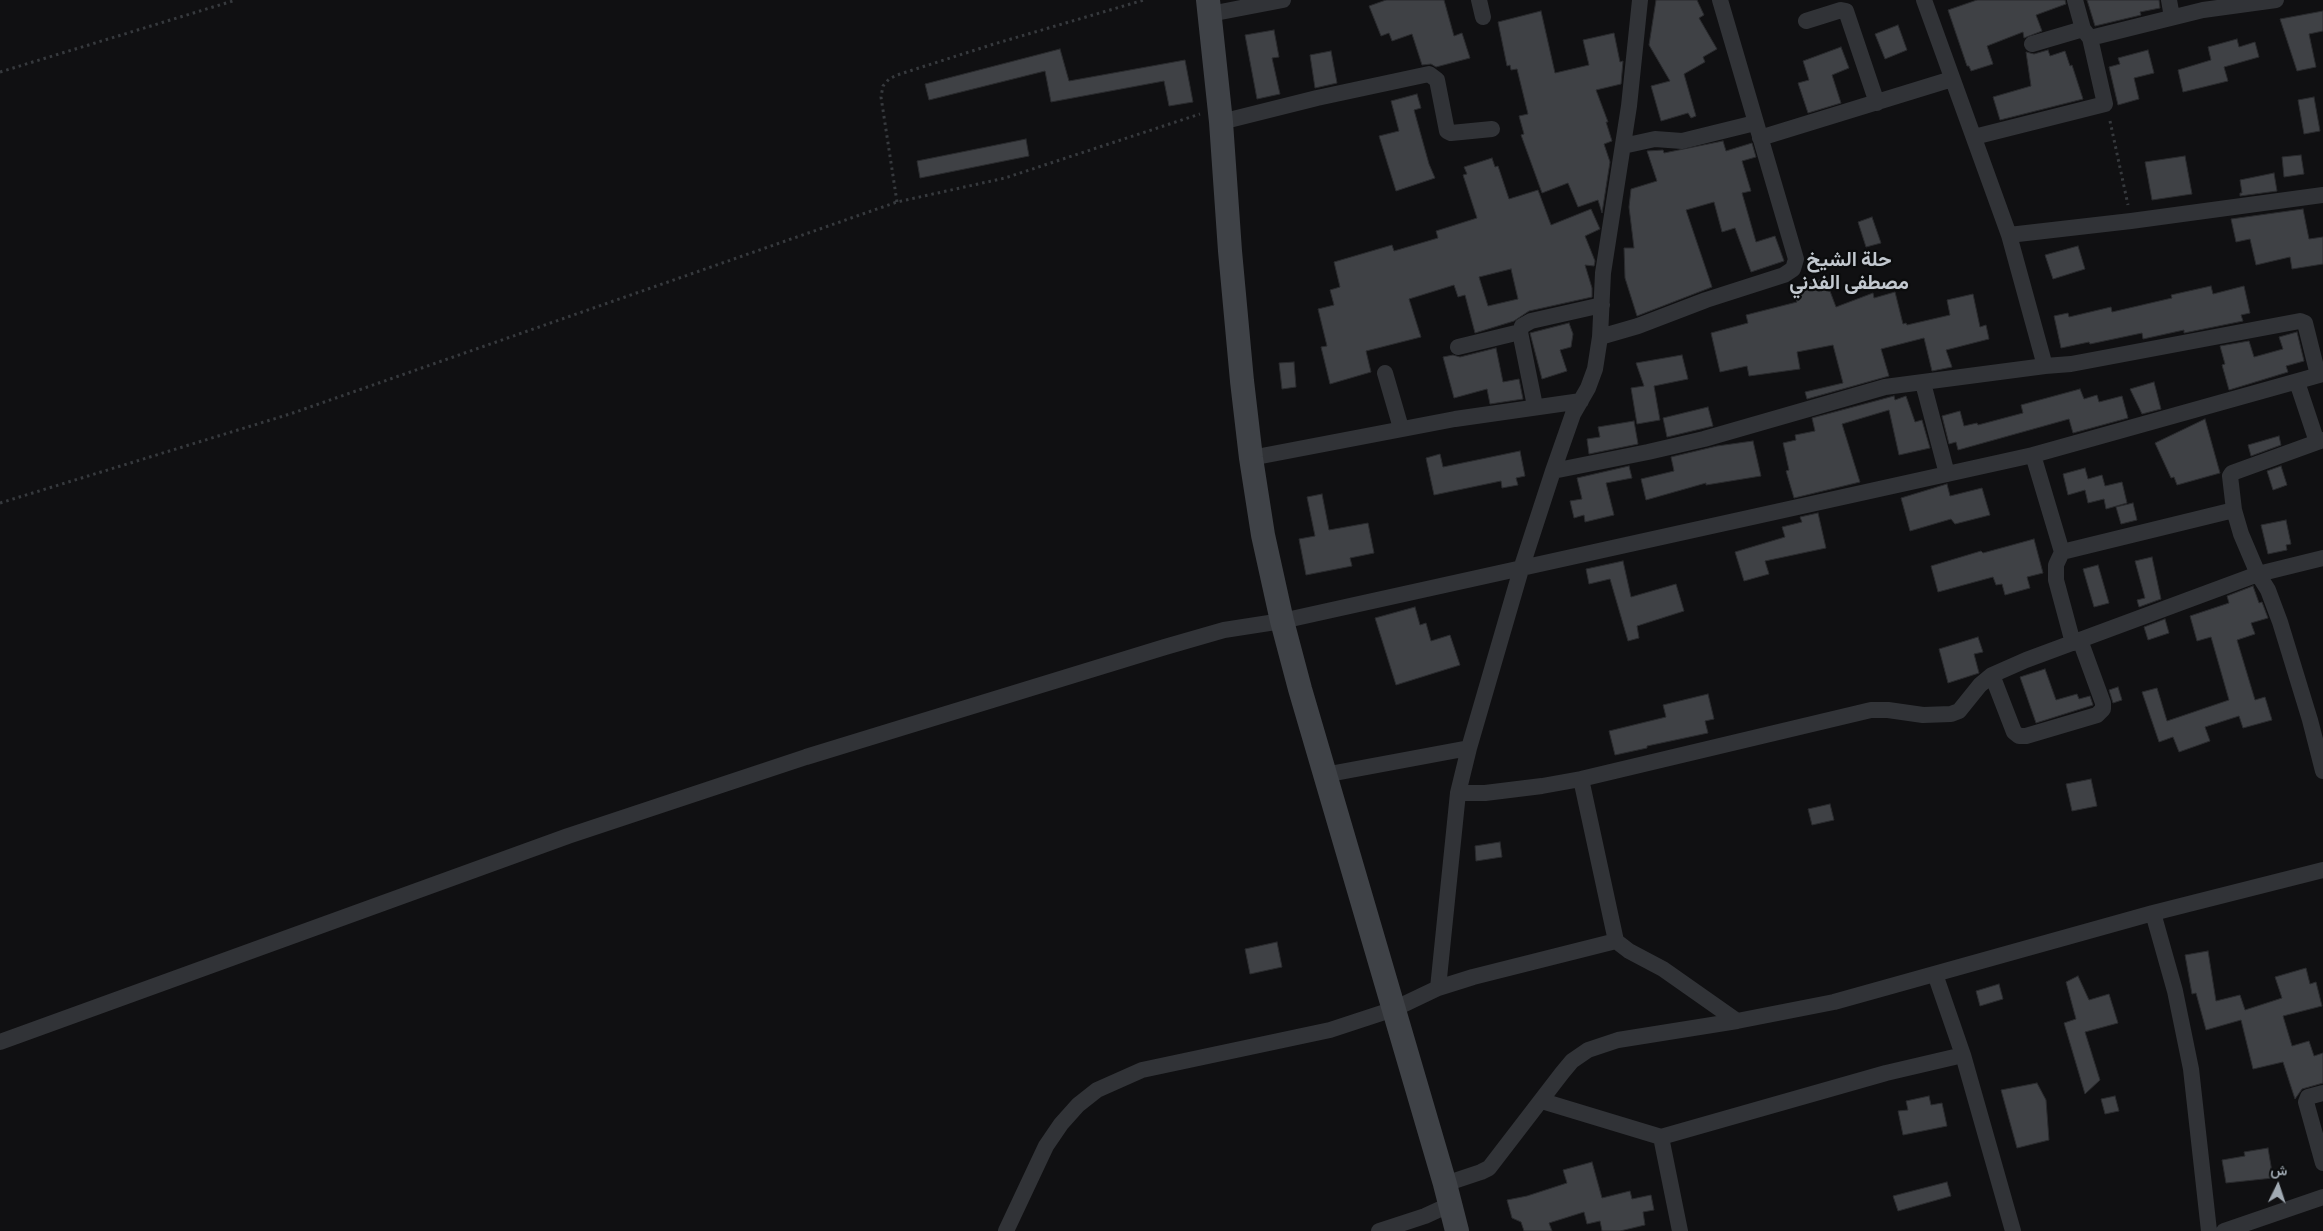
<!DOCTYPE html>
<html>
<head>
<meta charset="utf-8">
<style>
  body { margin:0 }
  #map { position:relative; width:2323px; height:1231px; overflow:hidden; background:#101012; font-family:"Source Sans 3",Vazirmatn,sans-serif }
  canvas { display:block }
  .north { position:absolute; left:2253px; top:1161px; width:50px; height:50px; -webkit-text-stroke:4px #0b0c0d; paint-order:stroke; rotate:4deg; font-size:14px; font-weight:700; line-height:20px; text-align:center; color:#a1aab3 }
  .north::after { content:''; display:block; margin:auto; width:18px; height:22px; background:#a1aab3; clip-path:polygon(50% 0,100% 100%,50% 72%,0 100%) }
</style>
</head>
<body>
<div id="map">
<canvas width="2323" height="1231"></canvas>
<div class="north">ش</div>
</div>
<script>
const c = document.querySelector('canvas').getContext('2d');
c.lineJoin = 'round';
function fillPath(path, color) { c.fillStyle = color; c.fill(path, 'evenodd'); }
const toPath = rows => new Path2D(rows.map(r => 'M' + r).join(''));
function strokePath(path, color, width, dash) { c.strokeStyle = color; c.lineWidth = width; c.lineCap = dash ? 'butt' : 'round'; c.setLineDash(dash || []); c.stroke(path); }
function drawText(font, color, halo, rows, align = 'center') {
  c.font = font + ' "Source Sans 3",Vazirmatn,sans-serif'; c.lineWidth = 4.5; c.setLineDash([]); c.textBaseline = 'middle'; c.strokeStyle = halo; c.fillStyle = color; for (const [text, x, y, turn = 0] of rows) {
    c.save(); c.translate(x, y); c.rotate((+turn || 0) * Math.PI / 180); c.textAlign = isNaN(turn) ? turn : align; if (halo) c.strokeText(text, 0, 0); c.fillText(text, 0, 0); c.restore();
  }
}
const building = toPath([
  [1386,0,1444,0,1454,36,1462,33,1470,58,1436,67,1431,64,1422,65,1412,34,1392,41,1389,33,1381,36,1369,6,1386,0],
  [1656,0,1697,0,1704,15,1699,18,1717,49,1703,57,1705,62,1684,74,1696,116,1691,118,1688,113,1661,121,1651,86,1670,81,1649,45,1656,0],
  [1977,0,2065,0,2066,4,2036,15,2042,31,2024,38,2023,32,1987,46,1993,64,1971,71,1969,66,1967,66,1948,10,1977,0],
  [2087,0,2159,0,2160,8,2140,12,2141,15,2095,26,2087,0],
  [1541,11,1555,73,1589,65,1583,40,1614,33,1620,62,1623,61,1621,84,1596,90,1608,122,1606,122,1612,141,1604,144,1610,162,1602,213,1598,200,1578,207,1568,183,1542,193,1521,135,1524,134,1519,116,1528,114,1517,69,1511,70,1510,65,1507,66,1498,22,1541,11],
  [2323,11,2323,31,2309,34,2316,67,2297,71,2280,19,2323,11],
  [1898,25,1907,50,1885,59,1875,34,1898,25],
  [1274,30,1279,57,1272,58,1280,94,1257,99,1245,35,1274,30],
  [2237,39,2239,47,2255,42,2259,57,2224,67,2228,81,2183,92,2178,70,2211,60,2208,47,2237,39],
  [1841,47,1849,68,1832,75,1841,103,1808,113,1798,83,1809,80,1803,61,1841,47],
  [1060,49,1069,81,1185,60,1193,102,1169,106,1164,81,1051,102,1045,71,929,100,925,84,1060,49],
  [2048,50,2050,56,2065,51,2070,66,2072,65,2083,99,2000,120,1993,97,2031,86,2026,52,2034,54,2048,50],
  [2148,50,2154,73,2134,78,2139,99,2118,105,2109,67,2120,64,2118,58,2148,50],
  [1331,51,1337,83,1315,88,1310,55,1331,51],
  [1417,94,1421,108,1414,110,1429,164,1435,178,1396,191,1379,136,1399,131,1391,101,1417,94],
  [2314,97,2320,131,2304,134,2298,100,2314,97],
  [1026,139,1029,156,920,178,917,161,1026,139],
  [1723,141,1726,151,1752,143,1756,157,1742,161,1751,191,1742,193,1756,242,1775,236,1784,261,1751,272,1735,228,1722,232,1714,202,1686,210,1712,287,1637,316,1625,278,1624,248,1634,248,1629,207,1631,189,1657,181,1647,151,1663,150,1664,153,1723,141],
  [2301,155,2304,174,2284,177,2282,157,2301,155],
  [2185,156,2192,194,2152,200,2145,162,2185,156],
  [1492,158,1495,167,1498,166,1509,199,1538,190,1551,225,1591,209,1600,229,1585,236,1595,261,1594,266,1585,265,1592,288,1592,297,1529,311,1514,321,1475,333,1465,295,1458,297,1454,285,1409,299,1421,337,1366,351,1371,372,1330,384,1321,347,1327,346,1318,309,1334,305,1330,290,1340,287,1334,262,1392,245,1394,251,1438,238,1436,231,1477,218,1463,175,1467,174,1464,167,1492,158],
  [1511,269,1518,299,1488,306,1479,277,1511,269],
  [2274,173,2277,191,2240,196,2240,193,2242,193,2240,180,2274,173],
  [2303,209,2309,239,2323,237,2323,264,2292,269,2290,257,2256,265,2250,239,2236,242,2231,219,2303,209],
  [1872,217,1881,243,1866,247,1858,222,1872,217],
  [2078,246,2085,269,2053,279,2045,255,2078,246],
  [1825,278,1836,307,1873,293,1874,298,1895,292,1903,324,1906,323,1907,325,1950,315,1947,300,1973,294,1980,327,1986,325,1989,339,1946,350,1952,367,1932,371,1924,338,1881,349,1889,376,1807,399,1805,392,1843,383,1833,345,1797,352,1800,369,1749,376,1747,366,1720,372,1711,333,1748,323,1746,315,1797,302,1793,290,1825,278],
  [2211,286,2213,294,2244,286,2250,313,2241,315,2243,321,2184,333,2184,330,2143,339,2142,333,2090,344,2089,342,2061,348,2054,316,2068,313,2069,317,2111,307,2112,312,2172,298,2171,295,2211,286],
  [1569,323,1573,334,1571,347,1560,350,1567,371,1542,379,1530,333,1569,323],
  [2297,332,2304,361,2286,366,2288,372,2229,390,2222,365,2225,364,2220,346,2249,341,2254,357,2283,349,2279,337,2297,332],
  [1496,348,1503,382,1519,379,1523,399,1490,404,1487,389,1454,398,1443,357,1453,355,1460,357,1496,348],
  [1682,355,1688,379,1654,386,1660,420,1637,424,1631,388,1644,386,1636,363,1682,355],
  [1294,362,1296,387,1282,389,1279,363,1294,362],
  [2154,382,2161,409,2142,414,2130,389,2154,382],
  [2080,389,2084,399,2097,395,2099,402,2122,396,2128,418,2073,433,2069,419,1958,450,1956,442,1949,444,1942,416,1960,411,1964,426,1977,423,1978,425,2023,413,2021,405,2080,389],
  [1894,396,1895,400,1906,396,1915,422,1922,420,1930,448,1899,455,1889,410,1842,424,1860,482,1794,498,1786,471,1789,470,1783,443,1796,440,1795,435,1815,431,1812,418,1894,396],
  [1708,407,1713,426,1667,437,1663,418,1708,407],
  [2205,419,2220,473,2177,485,2174,477,2171,478,2155,443,2205,419],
  [1634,421,1638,444,1589,454,1587,439,1600,437,1598,427,1634,421],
  [2279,436,2281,445,2251,456,2248,445,2279,436],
  [1753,441,1761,476,1706,485,1706,483,1646,500,1641,479,1674,471,1671,457,1717,446,1753,441],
  [1520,451,1525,476,1516,478,1518,485,1502,488,1501,481,1434,495,1426,458,1440,454,1443,467,1520,451],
  [1629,466,1632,478,1606,483,1614,515,1585,522,1584,515,1574,518,1570,501,1582,499,1577,478,1629,466],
  [2281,466,2287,485,2273,490,2267,471,2281,466],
  [2085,468,2088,479,2102,475,2105,486,2122,482,2127,503,2106,509,2104,499,2088,503,2085,490,2068,495,2063,474,2085,468],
  [1947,484,1950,496,1982,488,1990,515,1955,524,1951,519,1910,531,1901,498,1947,484],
  [1322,494,1329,530,1368,523,1374,553,1350,558,1352,566,1306,575,1299,539,1315,536,1307,497,1322,494],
  [2133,503,2137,520,2121,524,2116,507,2133,503],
  [1818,513,1826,548,1765,561,1769,574,1744,581,1735,552,1785,537,1782,527,1802,522,1800,517,1818,513],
  [2286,520,2291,544,2286,545,2287,550,2268,554,2261,525,2286,520],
  [2034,539,2043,573,2027,577,2030,588,2005,595,2002,584,1996,585,1993,577,1938,592,1931,566,1981,551,1983,553,2034,539],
  [2152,557,2161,599,2139,607,2137,600,2145,598,2135,561,2152,557],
  [1623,561,1631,597,1676,584,1684,611,1637,626,1639,638,1628,641,1610,579,1589,584,1586,569,1623,561],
  [2098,565,2109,603,2094,607,2083,569,2098,565],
  [2253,586,2259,603,2262,602,2268,618,2251,623,2255,634,2237,640,2255,700,2265,697,2272,720,2243,728,2239,716,2205,727,2210,741,2179,752,2173,737,2159,742,2142,692,2157,688,2167,721,2229,700,2211,637,2197,641,2190,616,2229,603,2227,596,2253,586],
  [1415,607,1420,625,1426,623,1431,641,1450,635,1460,665,1396,685,1375,618,1415,607],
  [2165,619,2169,633,2148,640,2144,627,2165,619],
  [1978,637,1983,652,1974,654,1979,673,1948,683,1939,649,1978,637],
  [2045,669,2056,700,2077,694,2079,699,2090,696,2093,705,2036,723,2020,677,2045,669],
  [2118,687,2122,700,2113,703,2109,690,2118,687],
  [1708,694,1714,719,1705,721,1708,733,1647,746,1647,748,1615,755,1609,731,1666,717,1663,705,1708,694],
  [2091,779,2097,806,2072,811,2066,784,2091,779],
  [1830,804,1834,820,1812,825,1808,809,1830,804],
  [1500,842,1502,857,1476,861,1475,846,1500,842],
  [1277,942,1282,967,1250,974,1245,949,1277,942],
  [2208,951,2216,1001,2240,995,2245,1010,2282,998,2275,977,2306,968,2310,984,2316,982,2322,1006,2283,1016,2292,1046,2309,1041,2314,1056,2323,1053,2323,1083,2302,1089,2295,1099,2283,1062,2253,1069,2241,1020,2206,1030,2196,993,2192,994,2185,955,2208,951],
  [2078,976,2089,1000,2109,994,2118,1023,2085,1032,2100,1080,2085,1094,2064,1023,2076,1019,2066,982,2078,976],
  [1999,984,2003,999,1980,1006,1976,991,1999,984],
  [2037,1083,2046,1100,2049,1140,2017,1148,2001,1090,2037,1083],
  [1929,1096,1931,1105,1942,1103,1947,1126,1903,1135,1898,1111,1908,1110,1906,1101,1929,1096],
  [2115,1096,2119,1111,2105,1114,2101,1099,2115,1096],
  [2268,1148,2273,1178,2226,1183,2222,1160,2245,1156,2244,1152,2268,1148],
  [1592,1162,1602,1198,1630,1191,1632,1199,1651,1195,1654,1210,1643,1212,1645,1225,1620,1231,1602,1231,1600,1221,1587,1224,1584,1212,1549,1223,1552,1231,1524,1231,1521,1222,1512,1218,1507,1200,1527,1196,1567,1183,1563,1170,1592,1162],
  [1947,1182,1951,1196,1898,1211,1893,1196,1947,1182]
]);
fillPath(building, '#3f4145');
strokePath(building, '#2a2b2e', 1);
strokePath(toPath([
  [0,72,236,0],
  [2110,121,2128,205],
  [897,202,881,97,883,86,889,79,897,75,994,44,1144,0],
  [0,503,290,414,897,202,1005,178,1200,114]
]), '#373a3e', 3, [2.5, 4]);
strokePath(toPath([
  [1479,0,1483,17],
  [1924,0,2009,235,2045,366],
  [2169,0,2172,17],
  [1210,14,1283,0],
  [1806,21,1841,10,1846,11,1877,103],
  [2090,38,2203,10,2276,0],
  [2032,44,2083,29],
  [1221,122,1317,98,1429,74,1437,80,1447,131,1451,133,1492,129],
  [1974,137,2105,104,2090,38,2083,29,2075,0],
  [1760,138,1952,79],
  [1623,146,1655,139,1682,141,1755,123],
  [2009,235,2131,221,2323,195],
  [1600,337,1638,326,1706,300,1784,275,1793,269,1796,259,1720,0],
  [1458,347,1520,332],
  [1385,373,1401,428],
  [2297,382,2317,442],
  [1923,383,1947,474],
  [1535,406,1520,332,1522,326,1531,321,1602,305],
  [2323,440,2232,473,2230,476,2234,510,2241,534,2258,574,2268,590,2280,622,2310,720,2323,771],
  [2033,455,2062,552,2234,510],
  [1251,458,1455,419,1581,401],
  [1553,471,1648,452,1704,439,1885,387,2045,366,2071,364,2300,321,2305,323,2318,375],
  [2062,552,2056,565,2056,580,2073,643],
  [1992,675,2014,732,2019,736,2026,736,2097,715,2103,709,2103,703,2080,640],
  [1324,775,1469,748,1522,566,1553,471,1573,414,1588,388,1595,369,1600,337,1603,273,1629,106,1640,0],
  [1581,779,1616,941],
  [1458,793,1485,793,1542,786,1581,779,1871,710,1888,710,1923,715,1951,714,1959,711,1980,685,1992,675,2026,660,2258,574,2323,558],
  [2153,913,2175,991,2191,1069,2209,1231],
  [1935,974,1963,1055,2013,1231],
  [1438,988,1458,793,1469,748],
  [0,1042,568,836,806,757,1165,647,1224,630,1282,621,2033,455,2323,374],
  [2323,1093,2308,1097,2306,1102,2323,1163],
  [1542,1101,1661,1137,1680,1231],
  [1661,1137,1886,1073,1963,1055],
  [1445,1184,1481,1172,1489,1168,1562,1073,1572,1061,1588,1050,1618,1040,1737,1021,1834,1002,2153,913,2323,870],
  [1006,1231,1046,1146,1061,1124,1078,1105,1097,1090,1142,1070,1330,1030,1394,1009,1438,988,1473,977,1616,941,1629,951,1663,969,1737,1021],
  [1379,1231,1425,1216,1449,1205],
  [2224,1231,2323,1197]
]), '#313337', 16);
strokePath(toPath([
  [1208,0,1221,122,1230,251,1242,381,1251,458,1263,535,1282,621,1300,689,1445,1184,1457,1231]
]), '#3f4247', 24);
drawText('bold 20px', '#c2c8cf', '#0b0c0d', [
  ["حلة الشيخ",1849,262],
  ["مصطفى الفدني",1849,285]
]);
</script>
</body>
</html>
